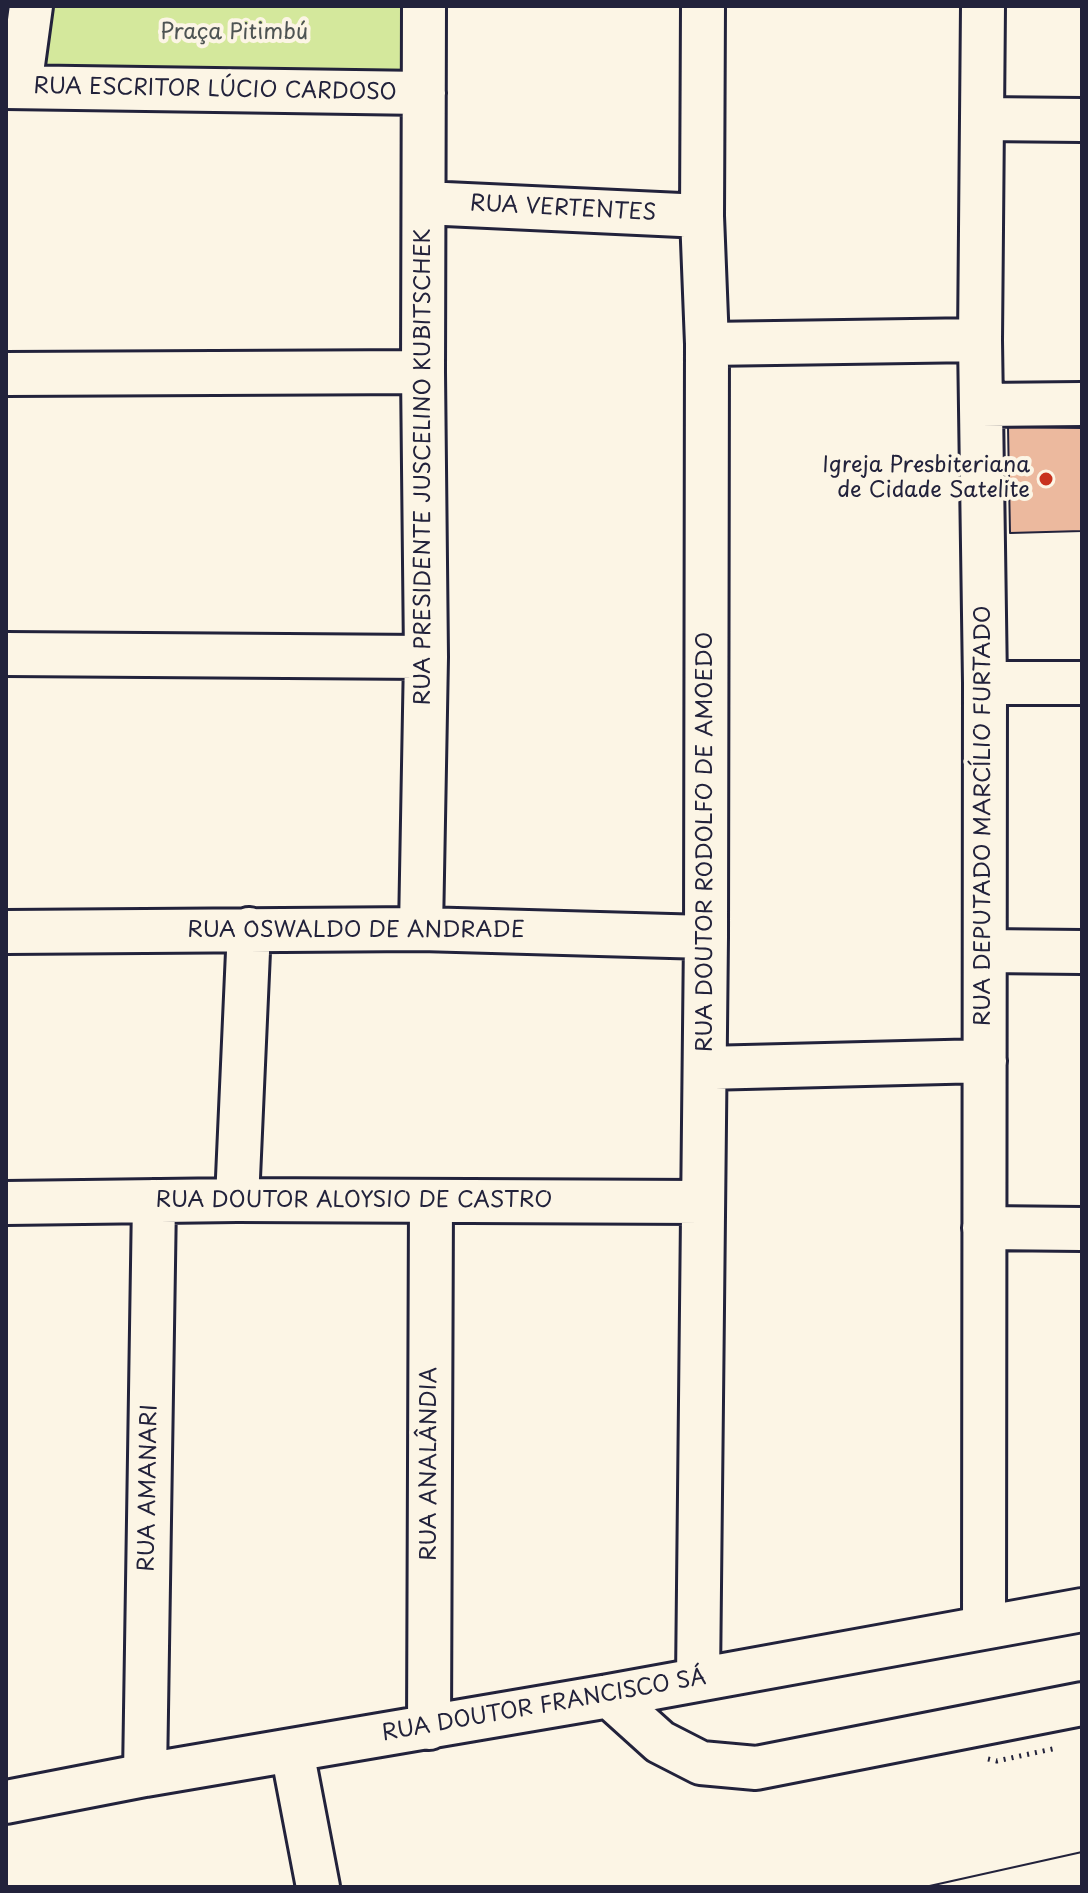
<!DOCTYPE html>
<html>
<head>
<meta charset="utf-8">
<style>
  body { margin:0 }
  #map { position:relative; width:1088px; height:1893px; overflow:hidden; background:#fcf5e5; font-family:"Playpen Sans",sans-serif }
  canvas { display:block }
  .frame { position:absolute; inset:0; border:8px solid #22223b; pointer-events:none }
</style>
</head>
<body>
<div id="map">
<canvas width="1088" height="1893"></canvas>
<div class="frame"></div>
</div>
<script>
const c = document.querySelector('canvas').getContext('2d');
c.lineJoin = 'round';
function fillPath(path, color) { c.fillStyle = color; c.fill(path, 'evenodd'); }
const toPath = rows => new Path2D(rows.map(r => 'M' + r).join(''));
function strokePath(path, color, width, dash) { c.strokeStyle = color; c.lineWidth = width; c.lineCap = dash ? 'butt' : 'round'; c.setLineDash(dash || []); c.stroke(path); }
function drawText(font, color, halo, rows, align = 'center') {
  c.font = font + ' "Playpen Sans",sans-serif'; c.lineWidth = 8; c.setLineDash([]); c.textBaseline = 'middle'; c.strokeStyle = halo; c.fillStyle = color; for (const [text, x, y, turn = 0] of rows) {
    c.save(); c.translate(x, y); c.rotate((+turn || 0) * Math.PI / 180); c.textAlign = isNaN(turn) ? turn : align; if (halo) c.strokeText(text, 0, 0); c.fillText(text, 0, 0); c.restore();
  }
}
fillPath(toPath([
  [40,6,410,6,409,92,35,74]
]), '#d4e89c');
const building = toPath([
  [1008,427,1082,428,1082,531,1010,533,1008,427]
]);
fillPath(building, '#ecb99e');
strokePath(building, '#22223b', 2);
const minor = toPath([
  [983,6,980,340,985,683,984,1626],
  [6,87,424,93],
  [20,87,31,6],
  [982,119,1082,120],
  [424,203,702,216],
  [707,344,980,340],
  [6,374,423,372],
  [981,405,1082,404],
  [6,654,426,657],
  [985,683,1082,683],
  [421,929,426,657,423,372,424,6],
  [6,932,421,929,706,937],
  [985,951,1082,952],
  [705,1068,985,1061],
  [237,1200,249,929],
  [6,1203,237,1200,702,1202],
  [984,1228,1082,1229],
  [698,1679,706,937,707,344,702,216,703,6],
  [609,1696,660,1742,701,1763,756,1768,1082,1704],
  [429,1728,431,1201],
  [292,1751,318,1887],
  [145,1775,154,1201],
  [6,1802,145,1775,609,1696,1082,1610]
]);
strokePath(minor, '#22223b', 48);
strokePath(toPath([
  [988,1759,997,1761,1057,1748]
]), '#22223b', 5, [2, 6]);
strokePath(minor, '#fcf5e5', 42);
strokePath(toPath([
  [925,1887,1082,1852]
]), '#22223b', 2);
for (const [x, y, r, color] of [
  [1046,479,8,"#c8321e"]
]) { const dot = new Path2D(); dot.arc(x, y, r, 0, 2 * Math.PI); c.fillStyle = color; c.fill(dot); strokePath(dot, '#fcf5e5', 3); }
drawText('22px', '#4e5453', '#fcf5e5', [
  ["Praça Pitimbú",234,33]
]);
drawText('22px', '#22223b', '#fcf5e5', [
  ["RUA ESCRITOR LÚCIO CARDOSO",215,90,1],
  ["RUA VERTENTES",563,209,3],
  ["RUA PRESIDENTE JUSCELINO KUBITSCHEK",424,467,-90],
  ["RUA DEPUTADO MARCÍLIO FURTADO",984,816,-90],
  ["RUA DOUTOR RODOLFO DE AMOEDO",706,842,-90],
  ["RUA OSWALDO DE ANDRADE",356,931],
  ["RUA DOUTOR ALOYSIO DE CASTRO",354,1201],
  ["RUA ANALÂNDIA",430,1464,-90],
  ["RUA AMANARI",149,1488,-89],
  ["RUA DOUTOR FRANCISCO SÁ",544,1706,-10]
]);
drawText('22px', '#22223b', '#fcf5e5', [
  ["Igreja Presbiteriana",1030,466],
  ["de Cidade Satelite",1030,491]
], 'right');
</script>
</body>
</html>
